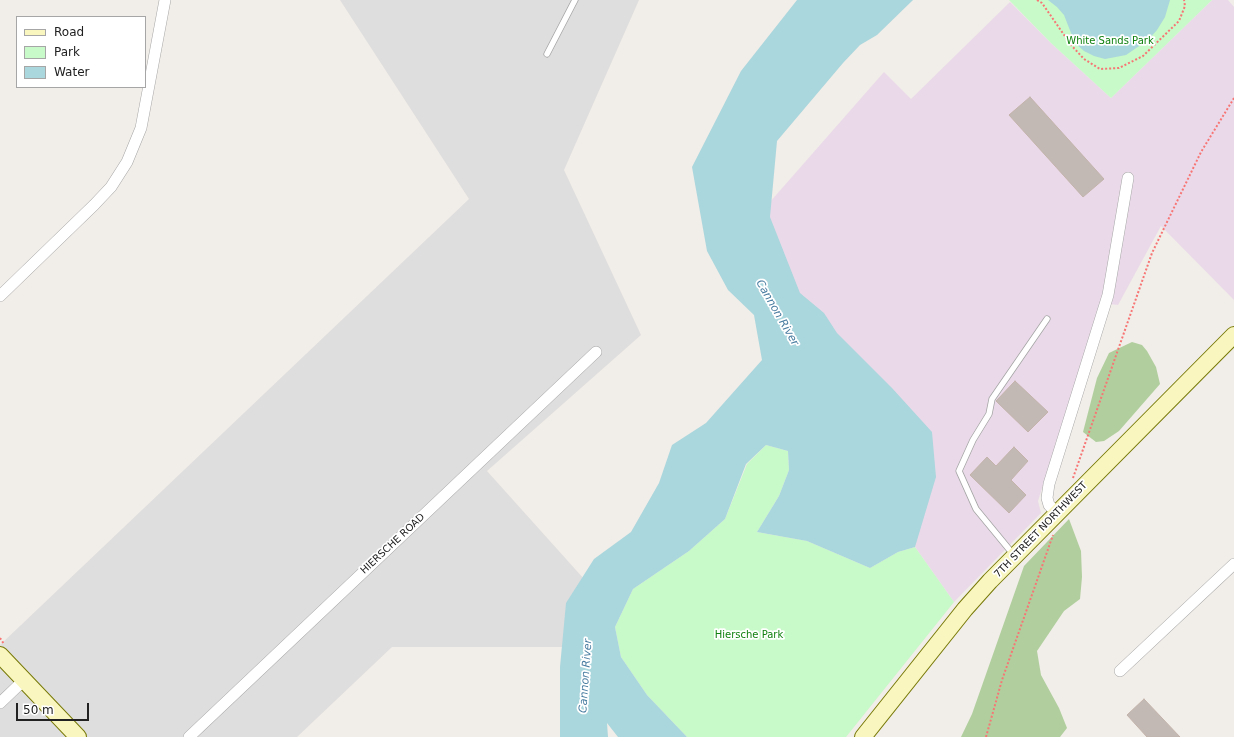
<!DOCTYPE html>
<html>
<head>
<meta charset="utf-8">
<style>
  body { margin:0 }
  #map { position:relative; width:1234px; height:737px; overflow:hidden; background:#f1ede8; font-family:"DejaVu Sans",sans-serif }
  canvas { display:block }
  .legend { position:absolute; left:16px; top:16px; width:130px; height:72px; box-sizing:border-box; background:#fff; border:1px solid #a6a6a6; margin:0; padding:5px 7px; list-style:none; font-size:12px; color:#212121 }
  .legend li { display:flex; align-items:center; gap:8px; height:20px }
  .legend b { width:20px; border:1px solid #a6a6a6 }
  .scale { position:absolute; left:16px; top:703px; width:73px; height:18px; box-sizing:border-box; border:2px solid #212121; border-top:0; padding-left:5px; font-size:12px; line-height:14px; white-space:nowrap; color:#212121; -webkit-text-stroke:3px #fff; paint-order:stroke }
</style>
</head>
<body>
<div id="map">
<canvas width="1234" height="737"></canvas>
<ul class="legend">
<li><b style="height:5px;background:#f9f6bf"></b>Road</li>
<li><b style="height:11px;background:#c8f9c8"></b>Park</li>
<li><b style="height:11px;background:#aad6dd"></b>Water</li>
</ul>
<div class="scale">50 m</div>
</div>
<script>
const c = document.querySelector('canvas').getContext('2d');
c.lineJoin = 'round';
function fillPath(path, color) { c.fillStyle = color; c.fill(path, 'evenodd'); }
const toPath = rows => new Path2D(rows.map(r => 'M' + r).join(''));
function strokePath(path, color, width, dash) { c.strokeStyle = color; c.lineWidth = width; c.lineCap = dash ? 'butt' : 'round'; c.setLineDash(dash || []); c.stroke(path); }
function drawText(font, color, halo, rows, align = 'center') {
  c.font = font + ' "DejaVu Sans",sans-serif'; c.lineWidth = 3.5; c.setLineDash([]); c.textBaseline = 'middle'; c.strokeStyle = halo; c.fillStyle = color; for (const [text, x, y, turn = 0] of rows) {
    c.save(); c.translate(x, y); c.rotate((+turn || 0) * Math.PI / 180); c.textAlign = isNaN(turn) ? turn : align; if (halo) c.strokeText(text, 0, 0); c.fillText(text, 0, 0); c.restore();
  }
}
fillPath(toPath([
  [340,0,639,0,564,170,641,335,487,471,593,589,580,647,392,647,297,737,0,737,0,645,469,199]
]), '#dfdede');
fillPath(toPath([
  [1212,0,1228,0,1234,7,1234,300,1161,226,1118,305,1101,303,1038,501,1041,513,954,602,915,547,921,456,748,227,884,72,911,99,1010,2,1051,43,1111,98]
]), '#eadae9');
fillPath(toPath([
  [1132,342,1142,345,1147,351,1156,367,1160,384,1119,431,1104,441,1096,442,1083,432,1097,378,1109,353],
  [1069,519,1081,551,1082,577,1080,599,1064,611,1037,651,1041,675,1059,708,1067,728,1060,737,961,737,972,714,1024,566]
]), '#b1cf9e');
fillPath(toPath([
  [1009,0,1212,0,1111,98,1051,43],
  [766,445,788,451,789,470,779,496,757,532,807,541,870,568,898,552,915,547,954,602,846,737,687,737,647,695,621,657,615,627,633,589,689,551,725,519,747,464]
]), '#c8f9c8');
fillPath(toPath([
  [797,0,913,0,877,35,860,45,843,63,777,141,770,217,800,293,824,313,837,333,892,388,932,432,936,477,915,547,898,552,870,568,807,541,757,532,779,496,789,470,788,451,766,445,746,464,725,519,689,551,633,589,615,627,621,657,647,695,687,737,618,737,607,723,608,737,560,737,560,667,566,603,594,559,631,532,659,483,672,445,706,423,762,360,754,315,728,290,707,251,692,167,741,71],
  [1048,0,1170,0,1165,17,1157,30,1148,40,1126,55,1105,59,1094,56,1084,51,1075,43,1064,15,1057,7]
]), '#aad6dd');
const building = toPath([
  [1030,97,1104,179,1083,197,1009,115,1030,97],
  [1015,381,1048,412,1028,432,996,401,1015,381],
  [1014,447,1028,461,1011,480,1026,495,1009,513,970,475,987,457,996,466,1014,447],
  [1144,699,1180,737,1147,737,1127,715,1144,699]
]);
fillPath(building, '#c2b9b5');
strokePath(building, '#c3b3ab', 1);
const lane = toPath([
  [547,54,575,0],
  [1013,554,976,509,959,471,973,440,989,414,992,399,1047,319]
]);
const street = toPath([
  [0,296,94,205,111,187,127,162,141,128,165,0],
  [1057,513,1049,505,1047,498,1049,484,1108,295,1128,178],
  [1120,671,1234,564],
  [0,703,23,681],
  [189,737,596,352]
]);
const secondary = toPath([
  [0,655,78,737],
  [863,737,965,609,990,581,1234,335]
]);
strokePath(lane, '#a5a5a5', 7);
strokePath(street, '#a5a5a5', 12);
strokePath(secondary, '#777907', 18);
strokePath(toPath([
  [1037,0,1042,3,1071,45,1084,59,1100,69,1119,68,1143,56,1179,21,1185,6,1184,0],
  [1073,478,1152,253,1201,152,1234,98],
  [0,638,4,644],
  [986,737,1002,680,1053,535]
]), '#f77574', 2, [2, 2]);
strokePath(lane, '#fff', 5.5);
strokePath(street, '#fff', 11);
strokePath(secondary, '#f9f6bf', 16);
drawText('10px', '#0f800e', '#fff', [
  ["White Sands Park",1110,41],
  ["Hiersche Park",749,635]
]);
drawText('10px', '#212121', '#fff', [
  ["7TH STREET NORTHWEST",1041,530,-46],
  ["HIERSCHE ROAD",393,544,-43]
]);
drawText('italic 11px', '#487ca0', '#fff', [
  ["Cannon River",777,313,60],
  ["Cannon River",586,676,-86]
]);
</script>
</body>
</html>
